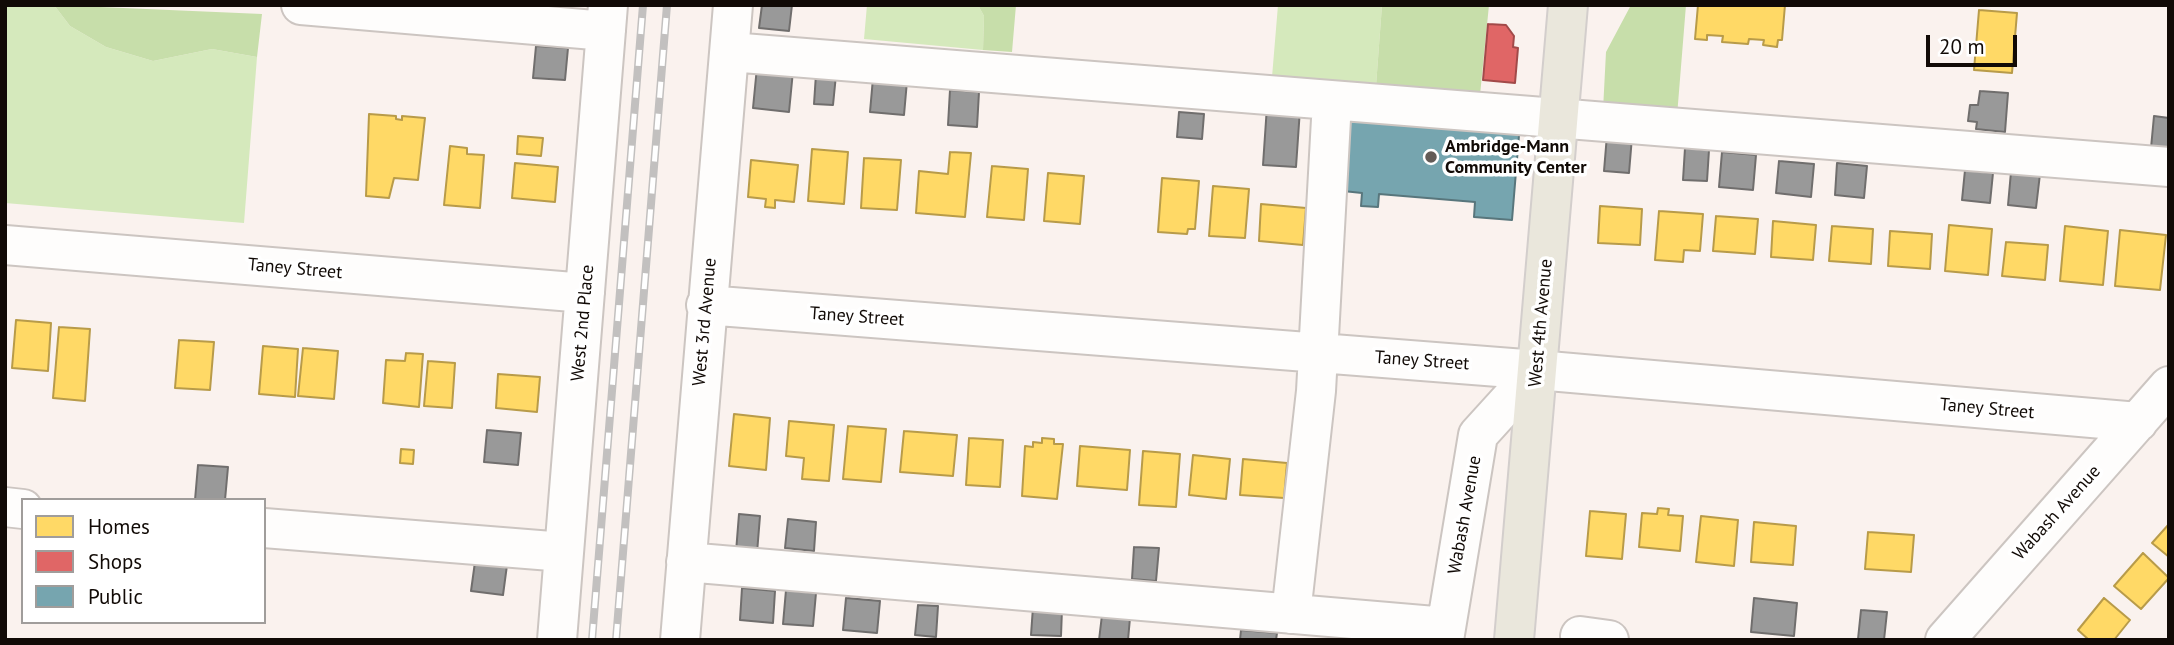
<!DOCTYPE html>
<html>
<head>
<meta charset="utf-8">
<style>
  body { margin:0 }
  #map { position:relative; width:2174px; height:645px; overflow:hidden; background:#faf2ee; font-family:"PT Sans",sans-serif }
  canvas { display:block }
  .frame { position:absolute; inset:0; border:7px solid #110a06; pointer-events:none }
  .legend { position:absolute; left:21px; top:498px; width:245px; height:126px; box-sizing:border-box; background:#fff; border:2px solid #a09d9b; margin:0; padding:9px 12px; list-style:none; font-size:21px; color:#110a06 }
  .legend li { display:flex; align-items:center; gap:14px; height:35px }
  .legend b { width:35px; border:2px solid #a09d9b }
  .scale { position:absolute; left:1926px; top:35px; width:91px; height:32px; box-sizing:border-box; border:4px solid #110a06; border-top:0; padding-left:9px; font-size:21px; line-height:24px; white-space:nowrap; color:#110a06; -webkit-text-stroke:5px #fff; paint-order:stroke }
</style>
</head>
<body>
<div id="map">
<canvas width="2174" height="645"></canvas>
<div class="frame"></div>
<ul class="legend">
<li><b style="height:19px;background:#ffd966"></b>Homes</li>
<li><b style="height:19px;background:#e06666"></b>Shops</li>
<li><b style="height:19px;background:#76a5af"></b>Public</li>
</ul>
<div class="scale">20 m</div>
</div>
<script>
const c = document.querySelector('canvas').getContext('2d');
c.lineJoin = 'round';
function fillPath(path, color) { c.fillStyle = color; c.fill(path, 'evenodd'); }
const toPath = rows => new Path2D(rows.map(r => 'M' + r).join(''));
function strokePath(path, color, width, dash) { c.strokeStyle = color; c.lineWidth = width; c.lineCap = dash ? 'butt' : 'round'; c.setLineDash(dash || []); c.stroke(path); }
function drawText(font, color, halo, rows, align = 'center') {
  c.font = font + ' "PT Sans",sans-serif'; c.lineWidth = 7; c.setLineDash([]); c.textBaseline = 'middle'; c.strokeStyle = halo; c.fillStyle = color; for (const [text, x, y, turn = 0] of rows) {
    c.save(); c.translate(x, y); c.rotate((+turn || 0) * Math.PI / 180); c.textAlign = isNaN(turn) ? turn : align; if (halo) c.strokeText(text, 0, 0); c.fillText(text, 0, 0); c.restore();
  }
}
fillPath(toPath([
  [5,5,54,5,70,26,106,47,153,61,212,49,257,57,244,223,5,203],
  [867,5,978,5,984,16,983,50,864,39],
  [1278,5,1382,5,1376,86,1272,77]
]), '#d5e9bc');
fillPath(toPath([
  [54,5,262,14,257,57,212,49,153,61,106,47,70,26],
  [978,5,1016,5,1012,52,983,50,984,16],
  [1382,5,1489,5,1480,95,1376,86],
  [1631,5,1686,5,1677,116,1603,110,1606,52]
]), '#c7deaa');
const homes = toPath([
  [1698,5,1785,5,1782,40,1778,40,1777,47,1763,45,1764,40,1749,39,1748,44,1722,42,1723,36,1707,35,1707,40,1695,39,1698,5],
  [1979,10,2017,13,2012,73,1974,70,1979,10],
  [369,114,396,116,396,119,402,120,402,116,425,118,418,180,394,178,389,198,366,196,369,114],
  [518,136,543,138,541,156,517,154,518,136],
  [450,146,467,148,467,154,484,155,480,208,444,205,450,146],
  [812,149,848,152,844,204,808,201,812,149],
  [950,152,971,153,965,217,916,213,919,171,948,174,950,152],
  [864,158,901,160,897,210,861,208,864,158],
  [751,160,798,165,794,202,775,200,775,208,765,207,766,199,748,197,751,160],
  [515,163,558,167,555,202,512,198,515,163],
  [992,166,1028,169,1024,220,987,217,992,166],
  [1048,173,1084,176,1080,224,1044,221,1048,173],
  [1162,178,1199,181,1195,229,1188,229,1187,234,1158,232,1162,178],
  [1213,186,1249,189,1245,238,1209,236,1213,186],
  [1261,204,1306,208,1303,245,1259,241,1261,204],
  [1600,206,1642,209,1640,245,1598,243,1600,206],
  [1659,211,1703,214,1700,251,1684,250,1683,262,1655,260,1659,211],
  [1716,216,1758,219,1755,254,1713,251,1716,216],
  [1773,221,1816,225,1813,260,1771,257,1773,221],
  [1949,225,1992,229,1988,275,1945,271,1949,225],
  [1832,226,1873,229,1871,264,1829,261,1832,226],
  [2065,226,2108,231,2103,285,2060,281,2065,226],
  [2120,230,2166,235,2160,290,2115,286,2120,230],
  [1890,231,1932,234,1930,269,1888,266,1890,231],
  [2006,242,2048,245,2045,280,2002,276,2006,242],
  [16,320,51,323,48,371,12,368,16,320],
  [59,327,90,329,85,401,53,398,59,327],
  [179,340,214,342,210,390,175,388,179,340],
  [263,346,298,349,295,397,259,394,263,346],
  [303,348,338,351,334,399,298,396,303,348],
  [406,353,423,354,419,407,383,403,386,360,405,361,406,353],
  [428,361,455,363,452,408,424,406,428,361],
  [498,374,540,377,537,412,496,408,498,374],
  [734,414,770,418,766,470,729,466,734,414],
  [789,421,834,425,829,481,802,479,804,458,786,456,789,421],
  [848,426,886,429,881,482,843,479,848,426],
  [904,431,957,435,953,476,900,472,904,431],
  [969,438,1003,440,1000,487,966,485,969,438],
  [1042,438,1054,439,1054,444,1063,444,1057,499,1022,496,1025,446,1033,447,1033,442,1042,443,1042,438],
  [1080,446,1130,450,1127,490,1077,486,1080,446],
  [401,449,414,450,413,464,400,463,401,449],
  [1143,451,1180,454,1176,507,1139,505,1143,451],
  [1193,455,1230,459,1226,499,1189,495,1193,455],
  [1243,459,1287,463,1284,498,1240,495,1243,459],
  [1658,508,1669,509,1668,515,1683,516,1680,551,1639,547,1642,513,1657,514,1658,508],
  [1590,511,1626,514,1622,559,1586,556,1590,511],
  [1701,516,1738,520,1734,566,1696,562,1701,516],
  [1754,522,1796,526,1793,565,1751,562,1754,522],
  [2169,524,2169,557,2152,543,2169,524],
  [1868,532,1914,535,1911,572,1865,569,1868,532],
  [2143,553,2169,578,2141,609,2114,586,2143,553],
  [2104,598,2130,620,2114,640,2089,640,2078,630,2104,598]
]);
fillPath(homes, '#ffd966');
strokePath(homes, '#b89b49', 2);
const shops = toPath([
  [1488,24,1506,25,1514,36,1513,47,1518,48,1515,83,1483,80,1488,24]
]);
fillPath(shops, '#e06666');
strokePath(shops, '#a24a49', 2);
const public = toPath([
  [1349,109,1520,123,1512,220,1474,217,1475,202,1379,194,1378,207,1361,206,1362,193,1343,191,1349,109]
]);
fillPath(public, '#76a5af');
strokePath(public, '#58767c', 2);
const industry = toPath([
  [762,5,792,5,789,31,759,28,762,5],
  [536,46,568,48,565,80,533,78,536,46],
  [757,67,793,71,789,112,753,108,757,67],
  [816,74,836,75,833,105,814,104,816,74],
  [873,78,907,81,904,115,870,112,873,78],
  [950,90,979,92,977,127,948,125,950,90],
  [1980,91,2008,93,2005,132,1976,129,1977,122,1968,121,1970,105,1978,105,1980,91],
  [1267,106,1300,109,1296,167,1263,165,1267,106],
  [1179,112,1204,114,1202,139,1177,137,1179,112],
  [2154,116,2169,118,2169,149,2151,148,2154,116],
  [1607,135,1632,137,1629,173,1604,171,1607,135],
  [1685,148,1709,150,1707,181,1683,180,1685,148],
  [1722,152,1756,155,1753,190,1719,187,1722,152],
  [1779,161,1814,164,1811,197,1776,193,1779,161],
  [1837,163,1867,166,1864,198,1835,195,1837,163],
  [1965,170,1993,173,1990,203,1962,200,1965,170],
  [2011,172,2040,174,2036,208,2008,205,2011,172],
  [487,430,521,433,518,465,484,462,487,430],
  [198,465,228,467,225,500,195,500,198,465],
  [739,514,760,516,757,553,736,552,739,514],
  [788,519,816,522,814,551,785,548,788,519],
  [1134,547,1159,548,1156,581,1132,579,1134,547],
  [475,562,507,565,503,595,471,591,475,562],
  [742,588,775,591,773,623,740,620,742,588],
  [786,590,816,593,813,626,783,624,786,590],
  [846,598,880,601,877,633,843,630,846,598],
  [1754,598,1797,603,1794,636,1751,632,1754,598],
  [918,605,938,606,936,637,915,635,918,605],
  [1033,607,1062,609,1061,636,1031,635,1033,607],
  [1861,610,1887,612,1884,640,1858,639,1861,610],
  [1102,615,1130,618,1128,640,1099,640,1102,615],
  [1241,630,1277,633,1276,640,1240,640,1241,630]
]);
fillPath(industry, '#999');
strokePath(industry, '#706e6d', 2);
const minor = toPath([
  [301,5,606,31],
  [730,52,2169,167],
  [5,245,585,293],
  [706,305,1537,370,2138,422],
  [5,507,23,509],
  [264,528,564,552],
  [686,562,1446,627],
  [1291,614,1316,391,1332,101],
  [1580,636,1609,640],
  [557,640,608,5],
  [680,640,733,5],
  [1444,640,1478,435,1537,370],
  [1945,640,2169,386]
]);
const major = toPath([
  [1514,640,1568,5]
]);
strokePath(minor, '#ccc5c1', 42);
strokePath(major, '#d3cecc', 42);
strokePath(minor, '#fefdfc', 38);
strokePath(major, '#eae7dc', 38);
const rail = toPath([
  [592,640,643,5],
  [616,640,667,5]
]);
strokePath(rail, '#c2c0bf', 8);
strokePath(rail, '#fff', 5, [16]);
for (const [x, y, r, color] of [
  [1431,157,7,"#635b57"]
]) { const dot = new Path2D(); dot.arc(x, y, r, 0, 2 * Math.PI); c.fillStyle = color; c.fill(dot); strokePath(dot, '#fff', 2.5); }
drawText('bold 18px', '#110a06', '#fff', [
  ["Ambridge-Mann",1445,147],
  ["Community Center",1445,168]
], 'left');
drawText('18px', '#110a06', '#fff', [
  ["Taney Street",295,269,5],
  ["Taney Street",857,317,4],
  ["West 3rd Avenue",705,322,-85],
  ["West 2nd Place",583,323,-85],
  ["West 4th Avenue",1541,323,-85],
  ["Taney Street",1422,361,4],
  ["Taney Street",1987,409,5],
  ["Wabash Avenue",2057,513,-48],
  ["Wabash Avenue",1465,515,-80]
]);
</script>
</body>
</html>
